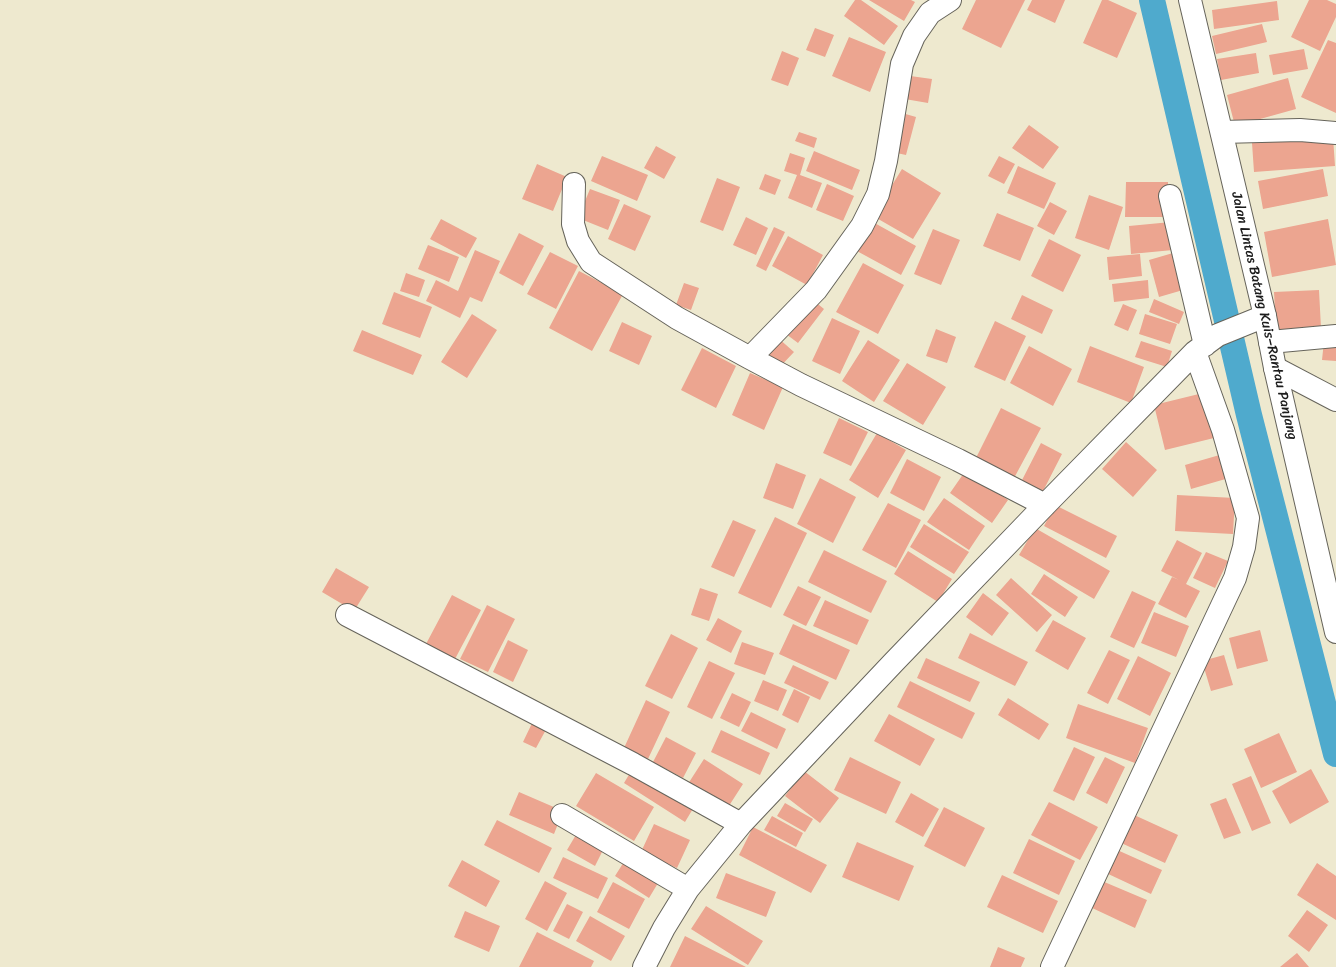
<!DOCTYPE html>
<html>
<head>
<meta charset="utf-8">
<style>
  body { margin:0 }
  canvas { display:block; background:#eee9cf }
</style>
</head>
<body>
<canvas width="1336" height="967"></canvas>
<script>
const c = document.querySelector('canvas').getContext('2d');
c.lineJoin = 'round';
const toPath = rows => new Path2D(rows.map(r => 'M' + r).join(''));
function strokePath(path, color, width, dash) { c.strokeStyle = color; c.lineWidth = width; c.lineCap = dash ? 'butt' : 'round'; c.setLineDash(dash || []); c.stroke(path); }
function fillPath(path, color) { c.fillStyle = color; c.fill(path, 'evenodd'); }
function drawText(font, color, halo, rows, align = 'center') {
  c.font = font + ' Sriracha,sans-serif'; c.lineWidth = 3; c.setLineDash([]); c.textBaseline = 'middle'; c.strokeStyle = halo; c.fillStyle = color; for (const [text, x, y, turn = 0] of rows) {
    c.save(); c.translate(x, y); c.rotate((+turn || 0) * Math.PI / 180); c.textAlign = isNaN(turn) ? turn : align; if (halo) c.strokeText(text, 0, 0); c.fillText(text, 0, 0); c.restore();
  }
}
strokePath(toPath([
  [1152,0,1249,415,1336,754]
]), '#4faacd', 26);
fillPath(toPath([
  [855,0,861,0,898,26,884,45,844,16],
  [869,0,911,0,915,2,904,21],
  [976,0,1025,0,1001,48,962,29],
  [1032,0,1065,0,1055,23,1027,10],
  [1102,0,1108,0,1137,13,1117,58,1083,43],
  [1309,0,1327,0,1336,4,1336,17,1320,51,1291,37],
  [1277,1,1279,20,1214,29,1212,10],
  [1262,24,1267,42,1216,54,1212,36],
  [815,28,834,35,825,57,806,50],
  [849,37,886,52,870,92,832,76],
  [1328,40,1336,43,1336,113,1301,97],
  [1304,49,1308,69,1273,75,1269,55],
  [782,51,799,58,788,86,771,80],
  [1256,53,1259,73,1221,80,1217,59],
  [903,75,932,79,928,103,899,98],
  [1288,78,1296,109,1235,126,1227,95],
  [902,113,916,117,906,155,892,152],
  [1029,125,1059,147,1043,169,1012,148],
  [799,132,817,138,814,148,795,141],
  [1333,137,1335,166,1254,172,1252,143],
  [656,146,676,157,664,179,644,168],
  [814,151,860,170,852,190,806,171],
  [790,153,805,158,800,175,822,183,812,208,788,198,797,175,784,171],
  [602,156,648,175,637,201,591,181],
  [999,156,1015,164,1004,184,988,176],
  [537,164,567,177,553,211,522,199],
  [1018,166,1056,183,1044,209,1007,193],
  [902,169,941,193,913,239,873,216],
  [1323,169,1328,196,1263,209,1258,181],
  [765,174,781,180,775,195,759,189],
  [717,178,740,187,723,231,700,222],
  [1126,182,1168,182,1168,217,1125,217],
  [827,184,854,196,843,221,816,210],
  [590,189,620,200,608,230,578,218],
  [1089,195,1123,207,1109,250,1075,238],
  [1050,202,1067,211,1054,235,1037,226],
  [624,204,651,216,635,251,608,239],
  [997,213,1034,228,1020,261,983,246],
  [746,217,768,228,756,255,733,245],
  [441,219,477,238,466,258,430,239],
  [1328,219,1336,265,1272,277,1264,232],
  [871,221,916,246,901,275,855,250],
  [1171,222,1173,250,1131,254,1129,226],
  [774,227,785,232,766,271,756,266],
  [933,229,960,240,941,285,914,274],
  [519,233,544,246,523,286,499,273],
  [788,236,823,255,807,285,772,266],
  [1049,239,1081,255,1063,292,1031,276],
  [428,245,459,257,449,282,418,269],
  [475,250,500,261,482,302,463,294,470,297,460,318,426,301,436,280,458,291],
  [550,252,578,266,556,309,527,294],
  [1173,253,1183,290,1159,297,1149,260],
  [1140,254,1142,276,1109,280,1107,257],
  [863,263,904,285,878,334,836,312],
  [579,271,623,294,592,351,549,328],
  [406,273,425,280,419,297,400,291],
  [1148,280,1149,298,1114,302,1112,284],
  [684,283,699,288,691,310,676,305],
  [1319,290,1321,328,1276,330,1274,292],
  [394,292,432,307,420,338,382,324],
  [1022,295,1053,310,1042,334,1011,319],
  [1154,299,1184,312,1179,324,1149,312],
  [813,300,824,309,798,343,786,334],
  [1123,304,1137,310,1128,331,1114,325],
  [472,314,497,330,467,378,441,362],
  [1145,314,1177,324,1170,344,1139,334],
  [832,318,860,331,840,374,812,361],
  [995,321,1026,336,1005,381,974,367],
  [622,322,652,336,639,365,609,351],
  [936,329,956,337,947,363,926,356],
  [362,330,422,355,413,375,353,351],
  [777,337,794,352,777,370,761,355],
  [868,340,900,360,874,402,842,381],
  [1141,341,1172,351,1167,367,1135,357],
  [1324,341,1336,342,1336,361,1322,360],
  [1029,346,1072,369,1053,406,1010,383],
  [1090,346,1144,367,1131,403,1077,382],
  [702,348,736,366,716,408,681,390],
  [907,363,946,387,923,425,883,401],
  [750,373,783,387,764,430,732,415],
  [1203,393,1214,438,1165,450,1154,405],
  [1001,408,1041,428,1013,480,975,460],
  [839,418,868,432,851,466,823,453],
  [877,433,906,450,878,498,849,480],
  [1126,442,1157,470,1133,497,1102,469],
  [1041,443,1062,454,1041,495,1020,484],
  [1223,454,1229,478,1191,489,1185,465],
  [907,459,941,477,924,511,890,493],
  [776,463,806,475,793,509,763,498],
  [966,470,1008,500,992,523,950,493],
  [820,478,856,497,833,543,797,524],
  [1177,495,1235,498,1233,534,1175,531],
  [944,498,985,526,969,550,927,522],
  [888,503,921,520,896,568,862,550],
  [1055,505,1117,536,1106,558,1044,526],
  [775,517,807,533,771,608,738,593],
  [733,520,756,530,734,577,711,567],
  [924,524,969,552,954,574,910,547],
  [1035,528,1110,571,1094,599,1019,555],
  [1177,540,1202,553,1186,584,1200,591,1186,618,1158,604,1172,577,1179,580,1161,571],
  [824,550,887,581,871,613,808,582],
  [908,551,952,579,938,602,894,574],
  [1206,552,1228,561,1215,588,1193,578],
  [336,568,369,587,354,611,322,592],
  [1044,574,1078,597,1065,617,1031,594],
  [1011,578,1052,615,1037,632,996,595],
  [798,586,821,597,806,626,783,615],
  [700,588,718,594,709,621,691,615],
  [1132,591,1156,602,1134,648,1110,637],
  [983,593,1009,613,992,636,966,617],
  [452,595,481,610,455,659,426,644],
  [825,600,869,620,857,645,813,626],
  [487,605,515,619,488,672,460,659],
  [1154,612,1189,626,1176,657,1141,643],
  [718,618,742,631,731,653,706,640],
  [1053,620,1086,638,1068,670,1035,651],
  [793,624,850,650,836,680,779,654],
  [1260,630,1268,661,1237,669,1229,638],
  [970,633,1028,662,1015,686,958,658],
  [671,634,698,648,672,699,645,686],
  [508,640,528,650,513,682,493,672],
  [742,642,774,653,765,675,734,664],
  [1109,650,1130,660,1108,704,1087,693],
  [1224,655,1233,685,1211,691,1202,661],
  [1138,656,1171,673,1150,716,1117,699],
  [926,658,980,682,970,702,917,678],
  [709,661,735,673,712,719,687,707],
  [793,665,829,682,820,700,784,683],
  [763,680,787,690,778,711,754,701],
  [910,681,975,713,962,739,897,707],
  [794,689,810,697,798,723,782,715],
  [732,693,751,702,739,727,720,718],
  [1008,698,1049,724,1039,740,998,715],
  [646,700,670,712,648,759,624,748],
  [1078,704,1148,728,1135,763,1066,738],
  [751,712,786,729,777,749,741,731],
  [889,714,935,739,920,766,874,741],
  [535,717,549,724,536,748,523,742],
  [721,730,770,753,760,775,711,752],
  [1279,733,1297,772,1261,788,1244,749],
  [666,737,696,753,683,778,653,762],
  [1074,747,1095,757,1074,801,1053,791],
  [850,757,901,782,886,814,834,790],
  [1105,757,1125,767,1107,804,1086,793],
  [704,759,743,784,725,812,686,787],
  [633,768,694,807,685,822,624,783],
  [1311,769,1329,802,1290,824,1272,791],
  [804,771,839,798,820,823,785,796],
  [596,773,654,807,634,841,576,806],
  [1251,776,1271,823,1252,831,1232,784],
  [519,792,563,811,554,834,509,815],
  [911,793,939,809,923,837,895,822],
  [1226,798,1241,833,1224,839,1210,804],
  [1049,802,1098,827,1080,860,1031,835],
  [785,803,813,819,805,832,777,816],
  [944,807,985,828,965,867,924,846],
  [1132,814,1178,835,1165,863,1119,842],
  [772,816,803,833,796,847,764,830],
  [497,820,552,848,539,873,484,845],
  [654,824,690,840,677,868,641,852],
  [753,827,827,865,811,893,739,855],
  [577,833,604,848,595,866,567,850],
  [1029,839,1075,861,1059,895,1013,873],
  [857,842,914,866,899,901,842,877],
  [1115,849,1162,870,1151,894,1104,872],
  [563,857,608,878,598,899,553,878],
  [627,857,661,878,649,898,615,876],
  [462,860,500,881,486,907,448,886],
  [1317,863,1336,876,1336,920,1297,895],
  [726,873,776,892,766,917,716,898],
  [1002,875,1058,901,1043,933,987,907],
  [545,881,567,893,547,931,525,919],
  [1102,881,1147,900,1135,928,1090,907],
  [613,882,645,899,629,929,597,912],
  [567,904,583,912,569,939,553,931],
  [706,906,763,941,748,965,691,929],
  [1307,910,1328,925,1309,952,1288,936],
  [465,911,500,926,489,952,454,937],
  [590,916,625,936,611,961,576,941],
  [537,932,594,961,591,967,519,967],
  [685,936,746,967,670,967],
  [998,947,1025,958,1021,967,990,967],
  [1297,953,1309,967,1280,967]
]), '#eca590');
const minor = toPath([
  [1222,132,1300,130,1336,133],
  [574,184,573,224,578,241,591,262,677,318,750,358,801,385,958,460,1045,505],
  [1170,196,1205,345],
  [1270,342,1336,336],
  [750,358,816,290,862,226,878,194,886,161,902,64,914,36,930,13,950,0],
  [1275,368,1336,400],
  [347,615,633,764,741,824],
  [562,815,688,889],
  [644,967,664,928,688,889,741,824,893,663,1045,505,1195,352,1218,335,1265,316],
  [1052,967,1235,578,1244,547,1248,518,1223,430,1195,352]
]);
const major = toPath([
  [1190,0,1265,316,1275,368,1336,632]
]);
strokePath(minor, '#66645b', 24);
strokePath(major, '#66645b', 24);
strokePath(minor, '#fff', 22);
strokePath(major, '#fff', 22);
drawText('14px', '#1c1c1c', '#fff', [
  ["Jalan Lintas Batang Kuis–Rantau Panjang",1264,316,77]
]);
</script>
</body>
</html>
